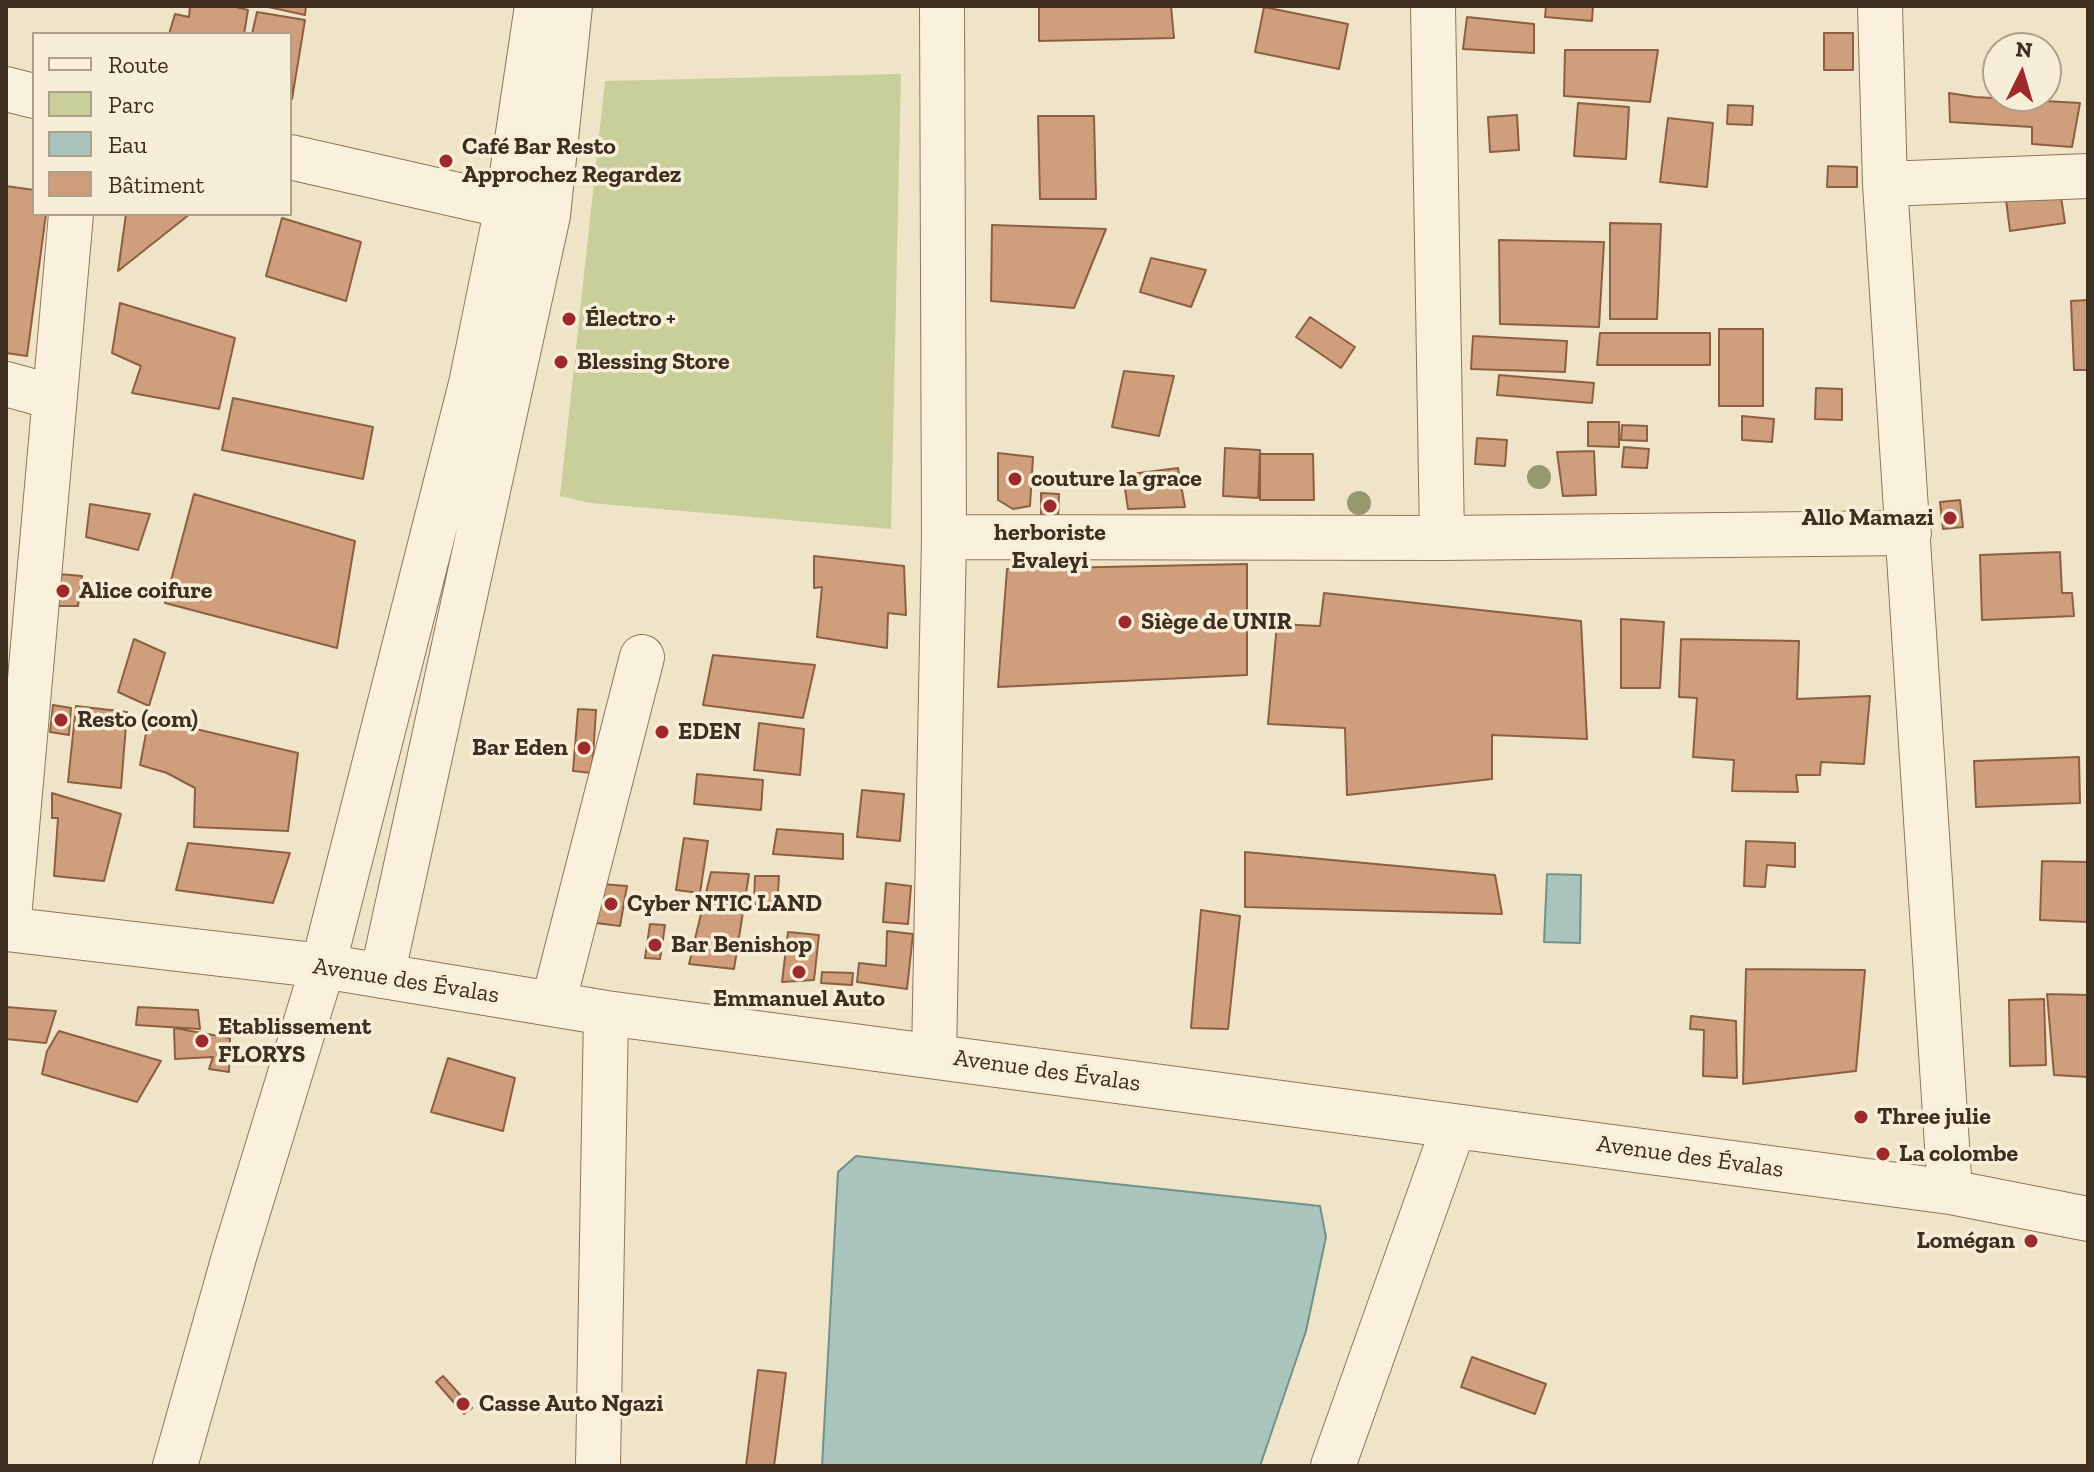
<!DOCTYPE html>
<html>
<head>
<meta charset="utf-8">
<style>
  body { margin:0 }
  #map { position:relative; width:2094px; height:1472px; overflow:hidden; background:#f0e4c8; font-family:"Zilla Slab",serif }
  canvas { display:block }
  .frame { position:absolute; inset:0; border:8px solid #3d2e20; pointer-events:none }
  .legend { position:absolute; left:32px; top:32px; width:260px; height:184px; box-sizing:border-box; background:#f7eed8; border:2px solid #ada18e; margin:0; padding:10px 14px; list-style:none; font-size:24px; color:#3d2e20 }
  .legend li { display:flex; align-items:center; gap:16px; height:40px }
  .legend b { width:40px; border:2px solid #ada18e }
  .north { position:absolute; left:1982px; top:32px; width:80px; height:80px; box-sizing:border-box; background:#f7eed8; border:2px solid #ada18e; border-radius:50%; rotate:5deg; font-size:22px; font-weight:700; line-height:32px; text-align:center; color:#3d2e20 }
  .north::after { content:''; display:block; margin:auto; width:28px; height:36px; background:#9e2a2b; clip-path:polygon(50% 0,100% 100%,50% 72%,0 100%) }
</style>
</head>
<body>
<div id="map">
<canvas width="2094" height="1472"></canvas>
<div class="frame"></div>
<ul class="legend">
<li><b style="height:10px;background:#faf1dc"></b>Route</li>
<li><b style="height:22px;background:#c9cf9b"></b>Parc</li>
<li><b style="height:22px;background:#a9c4bc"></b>Eau</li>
<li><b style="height:22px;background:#cf9f7d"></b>Bâtiment</li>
</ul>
<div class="north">N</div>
</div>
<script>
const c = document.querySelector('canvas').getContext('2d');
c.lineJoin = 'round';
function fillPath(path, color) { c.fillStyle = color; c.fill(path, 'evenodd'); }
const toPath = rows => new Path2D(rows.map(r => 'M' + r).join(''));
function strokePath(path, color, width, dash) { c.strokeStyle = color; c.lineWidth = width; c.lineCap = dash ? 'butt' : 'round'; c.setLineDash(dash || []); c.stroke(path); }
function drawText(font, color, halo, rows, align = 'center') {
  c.font = font + ' "Zilla Slab",serif'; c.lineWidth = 7; c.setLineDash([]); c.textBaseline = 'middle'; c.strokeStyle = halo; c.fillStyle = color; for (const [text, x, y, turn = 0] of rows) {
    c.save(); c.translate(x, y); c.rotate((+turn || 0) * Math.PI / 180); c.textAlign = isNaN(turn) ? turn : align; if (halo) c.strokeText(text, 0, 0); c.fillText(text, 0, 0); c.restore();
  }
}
fillPath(toPath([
  [901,74,891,529,590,503,560,496,605,81]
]), '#c9cf9b');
const water = toPath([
  [1547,874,1581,875,1580,943,1544,942,1547,874],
  [856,1156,1320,1206,1326,1237,1306,1331,1260,1466,822,1466,838,1172,856,1156]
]);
fillPath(water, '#a9c4bc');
strokePath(water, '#6f938a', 2);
const building = toPath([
  [190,6,232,6,248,10,244,34,169,34,175,14,189,17,190,6],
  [264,6,306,6,305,15,264,6],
  [1039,6,1171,6,1174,38,1039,41,1039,6],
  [1546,6,1593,6,1592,21,1545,17,1546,6],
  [1264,7,1348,24,1339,69,1255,52,1264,7],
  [257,12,305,20,292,99,290,34,252,34,257,12],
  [1467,17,1534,24,1534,53,1463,49,1467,17],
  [1824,33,1853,33,1853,70,1824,70,1824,33],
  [1565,50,1658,50,1650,102,1564,96,1565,50],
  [1949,93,1975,97,2080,103,2072,147,2032,144,2032,127,1950,122,1949,93],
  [1578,103,1629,107,1626,159,1574,156,1578,103],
  [1728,105,1753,106,1752,125,1727,124,1728,105],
  [1517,115,1519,150,1490,152,1488,117,1517,115],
  [1038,116,1094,116,1096,199,1040,199,1038,116],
  [1668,118,1713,123,1707,187,1660,182,1668,118],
  [1828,166,1857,167,1857,187,1827,187,1828,166],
  [2059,184,2065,223,2010,231,2005,192,2059,184],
  [6,186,34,190,34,214,46,214,27,356,6,353,6,186],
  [126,214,190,214,118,271,126,214],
  [282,218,361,242,346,301,266,276,282,218],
  [1610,223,1661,224,1657,319,1610,319,1610,223],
  [992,225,1106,229,1074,308,991,301,992,225],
  [1499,240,1604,242,1599,327,1500,324,1499,240],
  [1151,258,1206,270,1191,307,1140,292,1151,258],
  [2088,300,2088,370,2074,370,2071,301,2088,300],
  [120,303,235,338,219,409,132,393,141,366,112,353,120,303],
  [1310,317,1355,347,1341,368,1296,337,1310,317],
  [1719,329,1763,329,1763,406,1719,406,1719,329],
  [1600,333,1710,333,1710,365,1597,365,1600,333],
  [1473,336,1567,341,1565,372,1471,369,1473,336],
  [1124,371,1174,376,1159,436,1112,427,1124,371],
  [1499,375,1594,383,1592,403,1497,395,1499,375],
  [1816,388,1842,389,1842,420,1815,419,1816,388],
  [233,398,373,427,363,479,222,450,233,398],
  [1742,416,1774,419,1772,442,1742,440,1742,416],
  [1588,422,1619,422,1619,447,1588,446,1588,422],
  [1622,425,1647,426,1647,441,1621,440,1622,425],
  [1477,438,1507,440,1505,466,1475,464,1477,438],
  [1624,447,1649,449,1647,468,1622,467,1624,447],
  [1225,448,1260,450,1258,498,1223,496,1225,448],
  [1594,451,1596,495,1563,496,1557,452,1594,451],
  [998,453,1033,457,1030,506,1013,509,998,500,998,453],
  [1260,454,1313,454,1314,500,1260,500,1260,454],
  [1178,468,1185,507,1128,509,1123,475,1178,468],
  [1041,493,1059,494,1058,519,1041,518,1041,493],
  [194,494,355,541,337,648,165,603,194,494],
  [1960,500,1963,527,1943,529,1940,502,1960,500],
  [90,504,150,514,138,550,86,537,90,504],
  [2060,552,2062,593,2072,593,2074,616,1982,620,1980,555,2060,552],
  [814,556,904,566,906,615,888,613,887,648,817,637,822,587,814,588,814,556],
  [1247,564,1247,675,998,687,1007,569,1247,564],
  [47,573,82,576,78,606,46,606,47,573],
  [1324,593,1581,621,1587,739,1492,735,1492,779,1347,795,1345,728,1268,724,1277,624,1320,626,1324,593],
  [1621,619,1664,622,1660,688,1621,688,1621,619],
  [134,639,165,653,149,706,118,692,134,639],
  [1681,639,1799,641,1797,699,1870,696,1864,764,1821,762,1820,775,1796,775,1798,792,1732,791,1734,760,1693,757,1697,698,1679,697,1681,639],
  [713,655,815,665,803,718,703,705,713,655],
  [53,705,71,708,69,735,50,732,53,705],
  [76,706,127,712,121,788,68,782,76,706],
  [578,709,596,710,592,773,573,771,578,709],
  [149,718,298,753,288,831,194,827,195,788,167,773,140,765,149,718],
  [759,723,804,729,800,775,754,770,759,723],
  [2079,757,2080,803,1976,807,1974,761,2079,757],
  [697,774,763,780,761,810,694,804,697,774],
  [862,790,904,794,900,841,857,837,862,790],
  [52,793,121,814,104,881,54,876,58,818,52,818,52,793],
  [777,829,843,834,843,859,773,854,777,829],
  [684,838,708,841,700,893,676,890,684,838],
  [1746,841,1795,843,1795,867,1767,865,1765,887,1744,886,1746,841],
  [188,843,290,853,273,903,176,890,188,843],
  [1245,852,1495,875,1502,914,1245,907,1245,852],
  [2042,861,2088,862,2088,922,2040,920,2042,861],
  [711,872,749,874,734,969,689,964,711,872],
  [755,876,779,876,777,908,754,904,755,876],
  [886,883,911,886,908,924,883,922,886,883],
  [602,884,627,886,620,926,596,923,602,884],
  [1201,910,1240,916,1228,1029,1191,1028,1201,910],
  [650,924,665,925,660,959,645,958,650,924],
  [887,931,913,934,907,989,857,982,859,963,886,966,887,931],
  [788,932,819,935,814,980,782,982,788,932],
  [1746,969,1865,970,1856,1071,1743,1084,1746,969],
  [822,972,853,973,852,985,821,983,822,972],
  [2047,994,2088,995,2088,1077,2054,1075,2047,994],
  [2044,999,2046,1065,2010,1066,2009,1000,2044,999],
  [6,1007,56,1011,46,1043,6,1039,6,1007],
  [138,1007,198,1010,200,1029,136,1025,138,1007],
  [1691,1016,1736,1021,1737,1078,1703,1076,1704,1030,1690,1029,1691,1016],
  [174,1028,230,1038,229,1072,209,1069,213,1057,175,1059,174,1028],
  [59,1031,161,1061,137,1102,42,1074,47,1051,59,1031],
  [448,1058,515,1078,503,1131,431,1112,448,1058],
  [1472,1357,1546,1384,1535,1414,1461,1387,1472,1357],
  [758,1370,786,1373,774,1466,746,1466,758,1370],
  [443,1376,472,1408,464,1414,436,1382,443,1376]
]);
fillPath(building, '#cf9f7d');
strokePath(building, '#8d5f41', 2);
const minor = toPath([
  [1433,6,1442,538],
  [1880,6,1885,184,1950,1192],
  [6,89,34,96],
  [290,157,533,212],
  [1885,184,2088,176],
  [6,384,53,397],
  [944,537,1442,538,1909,533],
  [6,929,323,966,606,1013,1950,1192,2088,1219],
  [8,929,71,214],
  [382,976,548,215,570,6],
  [553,1004,642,657],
  [934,1056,944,537,942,6],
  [175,1466,234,1257,323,966,471,384,507,207,537,6],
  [598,1466,606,1013],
  [1333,1466,1454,1126]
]);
strokePath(minor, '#8d765c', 46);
strokePath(minor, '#faf1dc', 44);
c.fillStyle = '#96986f';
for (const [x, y] of [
  [1539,477],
  [1359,503]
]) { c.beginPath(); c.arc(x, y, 12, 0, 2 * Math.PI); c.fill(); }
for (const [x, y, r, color] of [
  [446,161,8,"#9e2a2b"],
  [569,319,8,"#9e2a2b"],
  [561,362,8,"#9e2a2b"],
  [1015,479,8,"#9e2a2b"],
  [1050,506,8,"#9e2a2b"],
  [1950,518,8,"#9e2a2b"],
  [63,591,8,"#9e2a2b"],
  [1125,622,8,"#9e2a2b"],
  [61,720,8,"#9e2a2b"],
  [662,732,8,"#9e2a2b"],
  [584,748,8,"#9e2a2b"],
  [611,904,8,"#9e2a2b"],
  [655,945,8,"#9e2a2b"],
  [799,972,8,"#9e2a2b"],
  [202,1041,8,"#9e2a2b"],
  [1861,1117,8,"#9e2a2b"],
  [1883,1154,8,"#9e2a2b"],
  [2031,1241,8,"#9e2a2b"],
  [463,1404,8,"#9e2a2b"]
]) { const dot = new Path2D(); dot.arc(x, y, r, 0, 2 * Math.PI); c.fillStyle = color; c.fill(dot); strokePath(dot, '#f7eed8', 3); }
drawText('bold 24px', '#3d2e20', '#f7eed8', [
  ["Café Bar Resto",462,147],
  ["Approchez Regardez",462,175],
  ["Électro +",585,319],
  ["Blessing Store",577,362],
  ["couture la grace",1031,479],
  ["Allo Mamazi",1934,518,"right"],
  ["herboriste",1050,533,"center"],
  ["Evaleyi",1050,561,"center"],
  ["Alice coifure",79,591],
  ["Siège de UNIR",1141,622],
  ["Resto (com)",77,720],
  ["EDEN",678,732],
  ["Bar Eden",568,748,"right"],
  ["Cyber NTIC LAND",627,904],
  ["Bar Benishop",671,945],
  ["Emmanuel Auto",799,999,"center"],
  ["Etablissement",218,1027],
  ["FLORYS",218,1055],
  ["Three julie",1877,1117],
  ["La colombe",1899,1154],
  ["Lomégan",2015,1241,"right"],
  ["Casse Auto Ngazi",479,1404]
], 'left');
drawText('24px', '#3d2e20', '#f7eed8', [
  ["Avenue des Évalas",406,981,9],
  ["Avenue des Évalas",1047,1071,8],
  ["Avenue des Évalas",1690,1157,8]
]);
</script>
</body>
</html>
